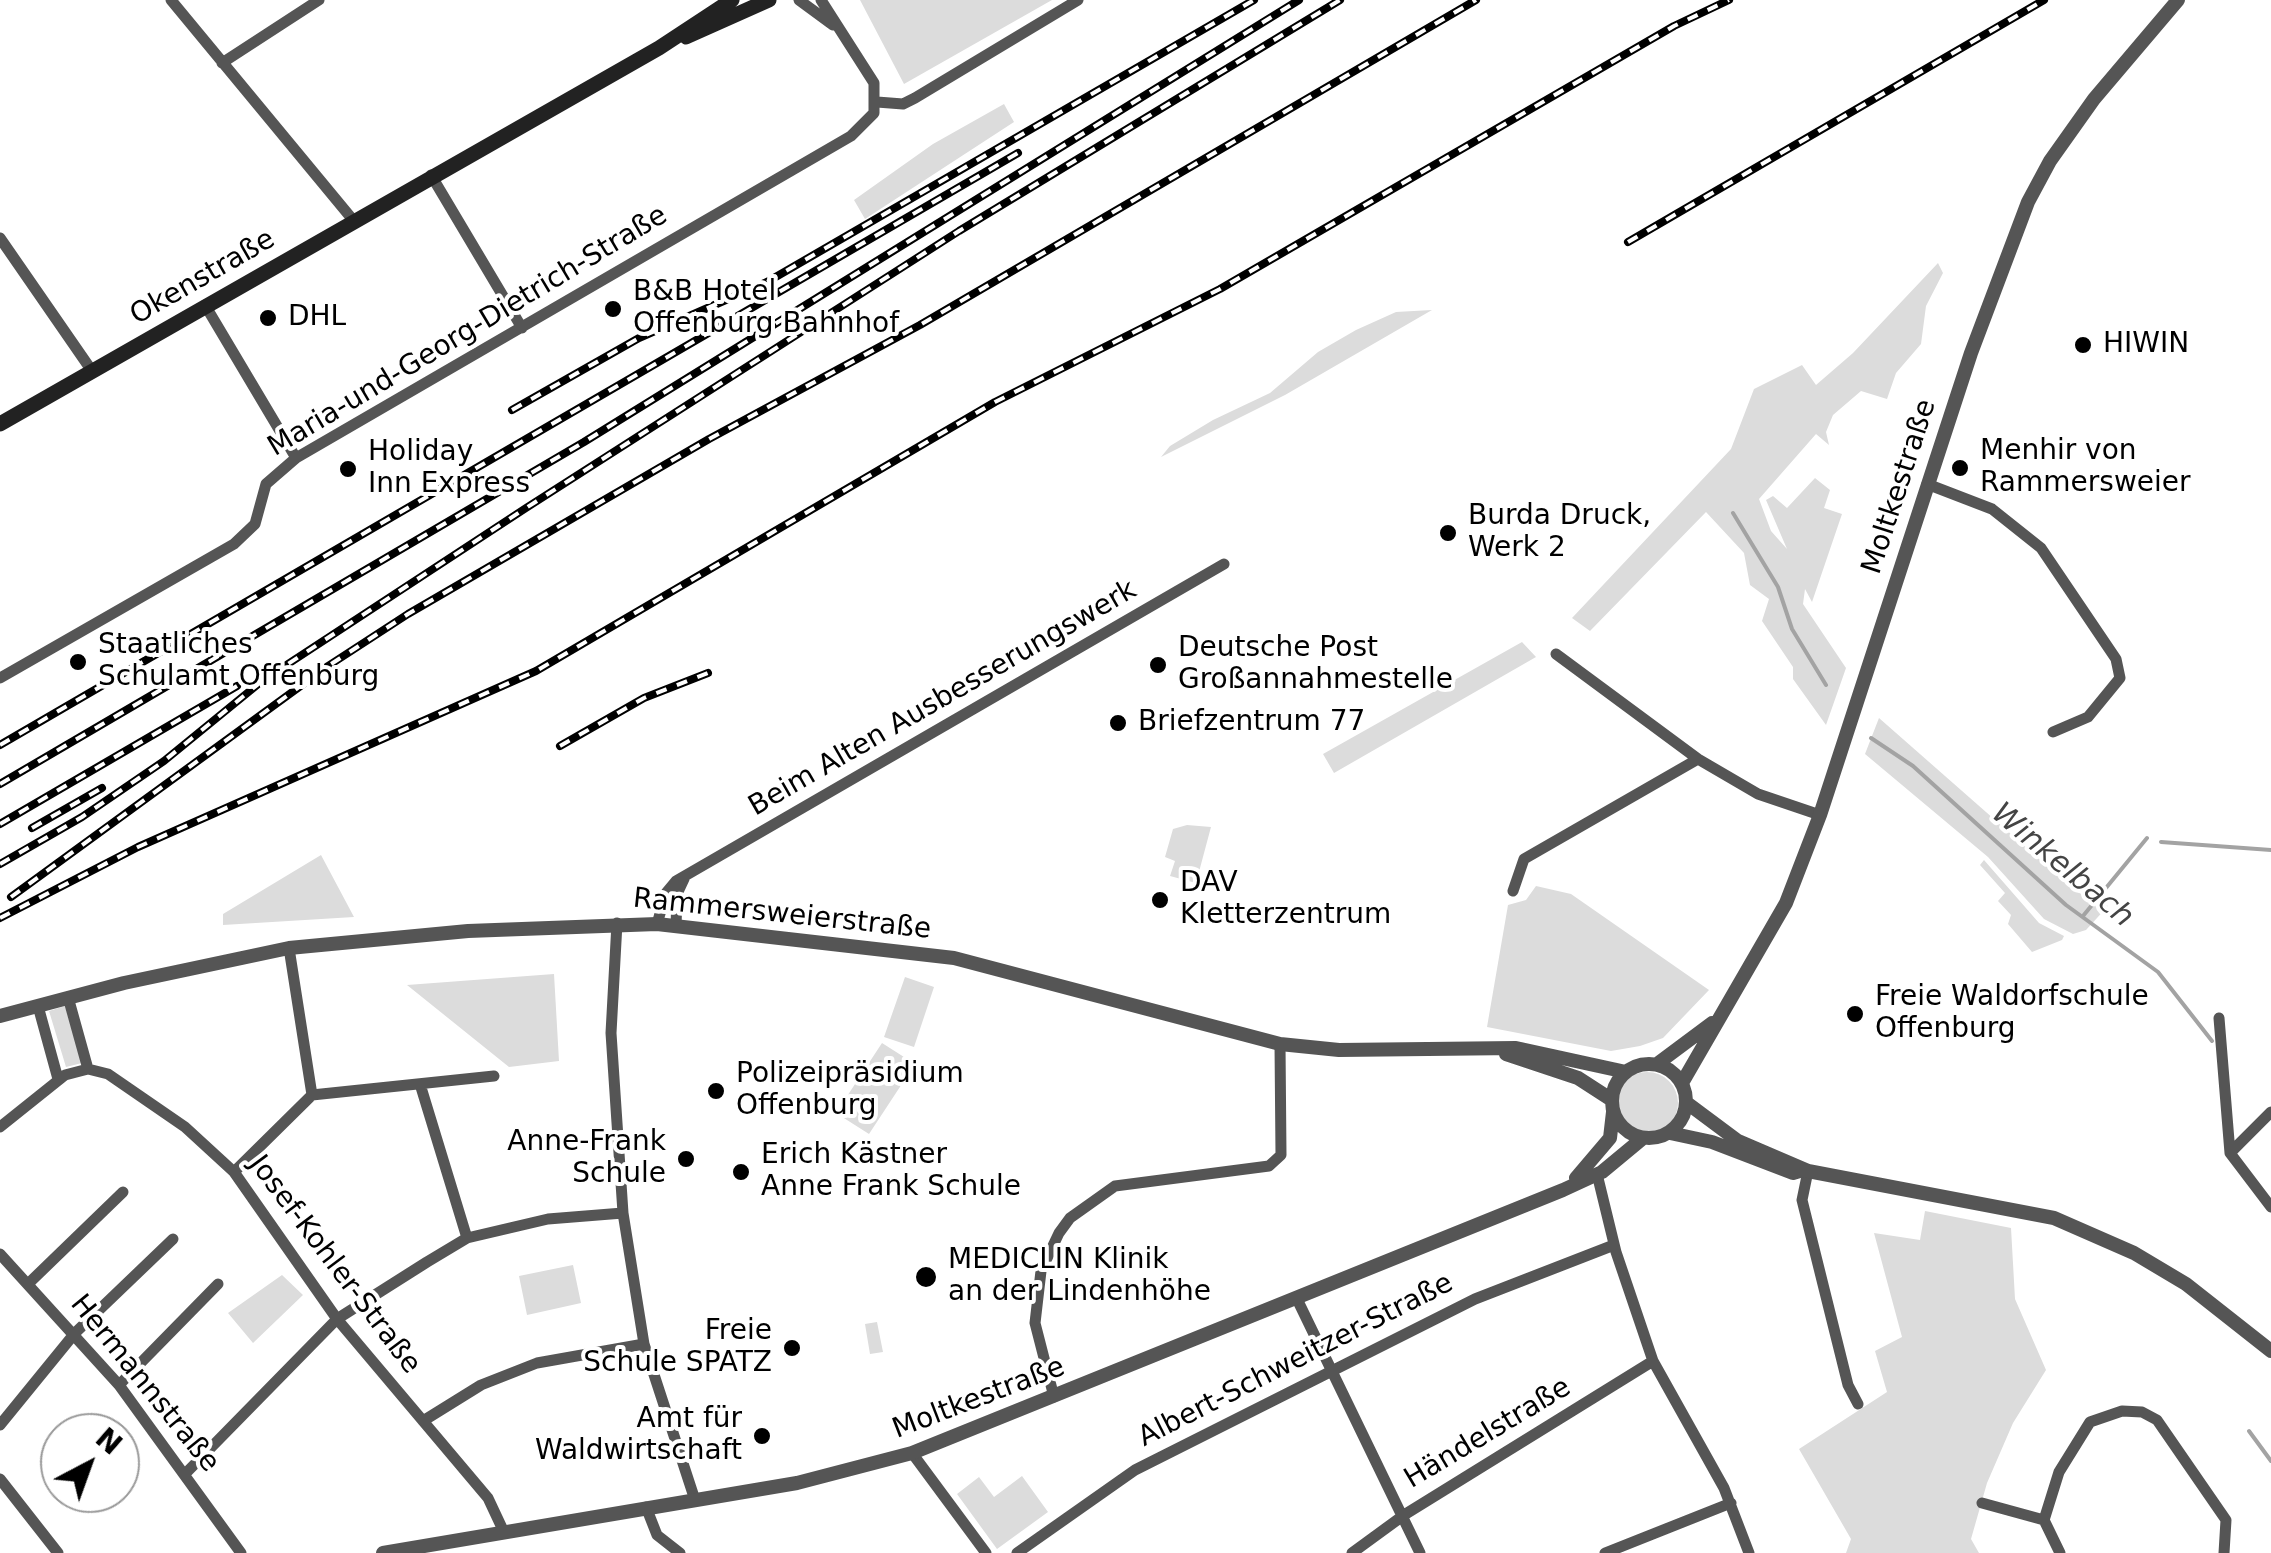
<!DOCTYPE html>
<html>
<head>
<meta charset="utf-8">
<style>
  body { margin:0 }
  #map { position:relative; width:2271px; height:1553px; overflow:hidden; background:#fff; font-family:"DejaVu Sans",sans-serif }
  canvas { display:block }
  .north { position:absolute; left:40px; top:1413px; width:100px; height:100px; box-sizing:border-box; background:#fff; border:2px solid #999; border-radius:50%; rotate:41deg; font-size:28px; font-weight:700; line-height:40px; text-align:center; color:#000 }
  .north::after { content:''; display:block; margin:auto; width:35px; height:45px; background:#000; clip-path:polygon(50% 0,100% 100%,50% 72%,0 100%) }
</style>
</head>
<body>
<div id="map">
<canvas width="2271" height="1553"></canvas>
<div class="north">N</div>
</div>
<script>
const c = document.querySelector('canvas').getContext('2d');
c.lineJoin = 'round';
function fillPath(path, color) { c.fillStyle = color; c.fill(path, 'evenodd'); }
const toPath = rows => new Path2D(rows.map(r => 'M' + r).join(''));
function strokePath(path, color, width, dash) { c.strokeStyle = color; c.lineWidth = width; c.lineCap = dash ? 'butt' : 'round'; c.setLineDash(dash || []); c.stroke(path); }
function drawText(font, color, halo, rows, align = 'center') {
  c.font = font + ' "DejaVu Sans",sans-serif'; c.lineWidth = 8; c.setLineDash([]); c.textBaseline = 'middle'; c.strokeStyle = halo; c.fillStyle = color; for (const [text, x, y, turn = 0] of rows) {
    c.save(); c.translate(x, y); c.rotate((+turn || 0) * Math.PI / 180); c.textAlign = isNaN(turn) ? turn : align; if (halo) c.strokeText(text, 0, 0); c.fillText(text, 0, 0); c.restore();
  }
}
fillPath(toPath([
  [860,0,1052,0,904,84],
  [1004,104,1014,122,865,219,854,200,933,144],
  [1938,263,1943,273,1926,306,1921,344,1896,373,1887,399,1861,391,1833,415,1826,432,1829,445,1816,434,1759,499,1771,531,1787,549,1766,500,1773,496,1787,508,1815,478,1830,490,1824,508,1842,514,1812,602,1805,589,1803,604,1846,668,1826,725,1793,679,1793,667,1762,621,1769,599,1750,585,1744,553,1706,512,1590,631,1572,618,1731,449,1754,389,1802,365,1816,385,1853,353],
  [1432,310,1285,395,1161,457,1170,446,1213,420,1270,393,1318,352,1356,330,1396,312],
  [1522,642,1536,657,1334,773,1323,754],
  [1879,718,2077,892,2108,906,2086,930,2073,934,2044,919,1988,857,1865,754],
  [1187,825,1211,827,1196,883,1170,876,1175,861,1165,857,1173,829],
  [321,855,354,917,223,925,223,914],
  [1984,860,2039,923,2064,936,2062,940,2032,952,2008,924,2011,915,1998,901,2005,893,1980,865],
  [1536,886,1571,894,1709,990,1663,1038,1640,1046,1611,1051,1487,1027,1508,905,1526,900],
  [554,974,559,1061,509,1067,407,985],
  [905,977,934,987,914,1047,884,1037],
  [65,1006,82,1063,66,1067,49,1011],
  [882,1043,915,1064,869,1134,836,1113],
  '1616 1103a31 31 0 1 1 62 0a31 31 0 1 1-62 0Z',
  [1925,1211,2011,1228,2015,1299,2046,1370,2013,1423,1987,1483,1971,1539,1979,1553,1846,1553,1851,1539,1799,1449,1887,1392,1875,1351,1902,1337,1874,1233,1920,1240],
  [573,1265,581,1303,527,1315,519,1276],
  [282,1275,303,1295,253,1343,228,1313],
  [877,1322,883,1352,870,1354,865,1324],
  [1022,1476,1048,1512,997,1549,957,1494,979,1477,994,1497]
]), '#dcdcdc');
strokePath(toPath([
  [1733,513,1778,587,1792,629,1826,685],
  [1871,738,1913,766,2066,905,2158,972,2212,1041],
  [2161,842,2271,850],
  [2083,916,2147,838],
  [2249,1431,2271,1461]
]), '#a3a3a3', 4);
strokePath(toPath([
  [171,0,353,220],
  [799,0,833,25],
  [222,63,319,0],
  [877,102,903,104,915,98,1078,0],
  [431,175,522,328],
  [0,238,92,371],
  [205,305,296,458],
  [1927,484,1992,509,2041,548,2116,659,2120,678,2088,717,2053,732],
  [1556,654,1698,759,1758,794,1820,815],
  [0,678,234,544,255,524,266,484,296,458,851,136,874,113,874,83,821,0],
  [1513,891,1524,859,1698,759],
  [617,923,611,1033,623,1213,644,1344,695,1500],
  [657,924,666,893,676,881,1224,564],
  [676,927,677,894,684,879],
  [68,997,88,1069],
  [38,1006,58,1079],
  [2219,1018,2230,1153,2271,1207],
  [420,1084,467,1238],
  [312,1095,494,1076],
  [0,1127,65,1075,88,1069,108,1074,185,1127,234,1172,337,1319,488,1498,503,1530],
  [2230,1153,2271,1112],
  [1808,1171,1802,1200,1848,1385,1858,1404],
  [234,1172,312,1095,289,948],
  [1597,1174,1616,1252,1653,1361,1724,1488,1749,1553],
  [0,1254,119,1385,241,1553],
  [29,1283,123,1192],
  [1296,1297,1420,1553],
  [119,1385,218,1284],
  [1054,1397,1035,1323,1041,1271,1059,1233,1070,1218,1115,1186,1269,1166,1281,1155,1280,1044],
  [423,1421,481,1385,537,1363,644,1344],
  [0,1425,75,1333,173,1239],
  [912,1453,986,1553],
  [186,1473,337,1319,427,1262,467,1238,548,1219,623,1213],
  [0,1479,58,1553],
  [1982,1503,2044,1520],
  [646,1507,657,1535,680,1553],
  [1017,1553,1135,1470,1475,1299,1614,1245],
  [1352,1553,1404,1515,1653,1361],
  [1605,1553,1731,1503],
  [2060,1553,2044,1520,2059,1472,2090,1422,2122,1411,2142,1412,2157,1420,2226,1520,2224,1553]
]), '#555', 11);
strokePath(toPath([
  [0,1016,124,983,289,948,468,931,657,924,954,958,1280,1044,1339,1050,1516,1048,1626,1072],
  [1506,1054,1578,1078,1612,1100],
  '1612 1101a37 37 0 1 1 74 0a37 37 0 1 1-74 0Z',
  [1657,1064,1712,1023],
  [1682,1083,1786,903,1820,815,1971,353,2028,202,2050,161,2094,99,2178,0],
  [1687,1103,1738,1141,1808,1171,2054,1218,2134,1253,2186,1284,2271,1351],
  [1670,1133,1712,1142,1793,1173,1803,1170],
  [1576,1178,1610,1138,1613,1112],
  [383,1553,797,1483,912,1453,1563,1190,1602,1172,1643,1138]
]), '#555', 14);
strokePath(toPath([
  [686,37,769,0],
  [0,424,659,48,732,0]
]), '#222', 15);
const rail = toPath([
  [1628,242,2044,0],
  [512,410,639,338,767,282,1254,0],
  [0,745,1018,153],
  [560,746,644,698,708,673],
  [0,784,584,442,1299,0],
  [0,824,237,686],
  [32,828,102,788],
  [0,864,82,817,164,761,262,681,526,508,959,231,1340,0],
  [11,897,328,666,408,614,709,439,920,325,1476,0],
  [0,918,138,847,536,671,995,402,1220,289,1674,26,1729,0]
]);
strokePath(rail, '#000', 8);
strokePath(rail, '#fff', 4, [11]);
for (const [x, y, r, color] of [
  [613,309,10,"#000"],
  [268,318,10,"#000"],
  [2083,345,10,"#000"],
  [1960,468,10,"#000"],
  [348,469,10,"#000"],
  [1448,533,10,"#000"],
  [78,662,10,"#000"],
  [1158,665,10,"#000"],
  [1118,723,10,"#000"],
  [1160,900,10,"#000"],
  [1855,1014,10,"#000"],
  [716,1091,10,"#000"],
  [686,1159,10,"#000"],
  [741,1172,10,"#000"],
  [926,1277,12,"#000"],
  [792,1348,10,"#000"],
  [762,1436,10,"#000"]
]) { const dot = new Path2D(); dot.arc(x, y, r, 0, 2 * Math.PI); c.fillStyle = color; c.fill(dot); strokePath(dot, '#fff', 4); }
drawText('28px', '#000', '#fff', [
  ["Okenstraße",203,278,-30],
  ["Maria-und-Georg-Dietrich-Straße",468,332,-31],
  ["Moltkestraße",1900,487,-72],
  ["Beim Alten Ausbesserungswerk",943,699,-30],
  ["Rammersweierstraße",782,915,6],
  ["Josef-Kohler-Straße",334,1265,53],
  ["Albert-Schweitzer-Straße",1296,1361,-27],
  ["Hermannstraße",144,1384,51],
  ["Moltkestraße",979,1399,-21],
  ["Händelstraße",1488,1434,-31]
]);
drawText('28px', '#000', '#fff', [
  ["B&B Hotel",633,293],
  ["Offenburg Bahnhof",633,325],
  ["DHL",288,318],
  ["HIWIN",2103,345],
  ["Menhir von",1980,452],
  ["Rammersweier",1980,484],
  ["Holiday",368,453],
  ["Inn Express",368,485],
  ["Burda Druck,",1468,517],
  ["Werk 2",1468,549],
  ["Staatliches",98,646],
  ["Schulamt Offenburg",98,678],
  ["Deutsche Post",1178,649],
  ["Großannahmestelle",1178,681],
  ["Briefzentrum 77",1138,723],
  ["DAV",1180,884],
  ["Kletterzentrum",1180,916],
  ["Freie Waldorfschule",1875,998],
  ["Offenburg",1875,1030],
  ["Polizeipräsidium",736,1075],
  ["Offenburg",736,1107],
  ["Anne-Frank",666,1143,"right"],
  ["Schule",666,1175,"right"],
  ["Erich Kästner",761,1156],
  ["Anne Frank Schule",761,1188],
  ["MEDICLIN Klinik",948,1261],
  ["an der Lindenhöhe",948,1293],
  ["Freie",772,1332,"right"],
  ["Schule SPATZ",772,1364,"right"],
  ["Amt für",742,1420,"right"],
  ["Waldwirtschaft",742,1452,"right"]
], 'left');
drawText('italic 30px', '#444', '#fff', [
  ["Winkelbach",2062,866,40]
]);
</script>
</body>
</html>
